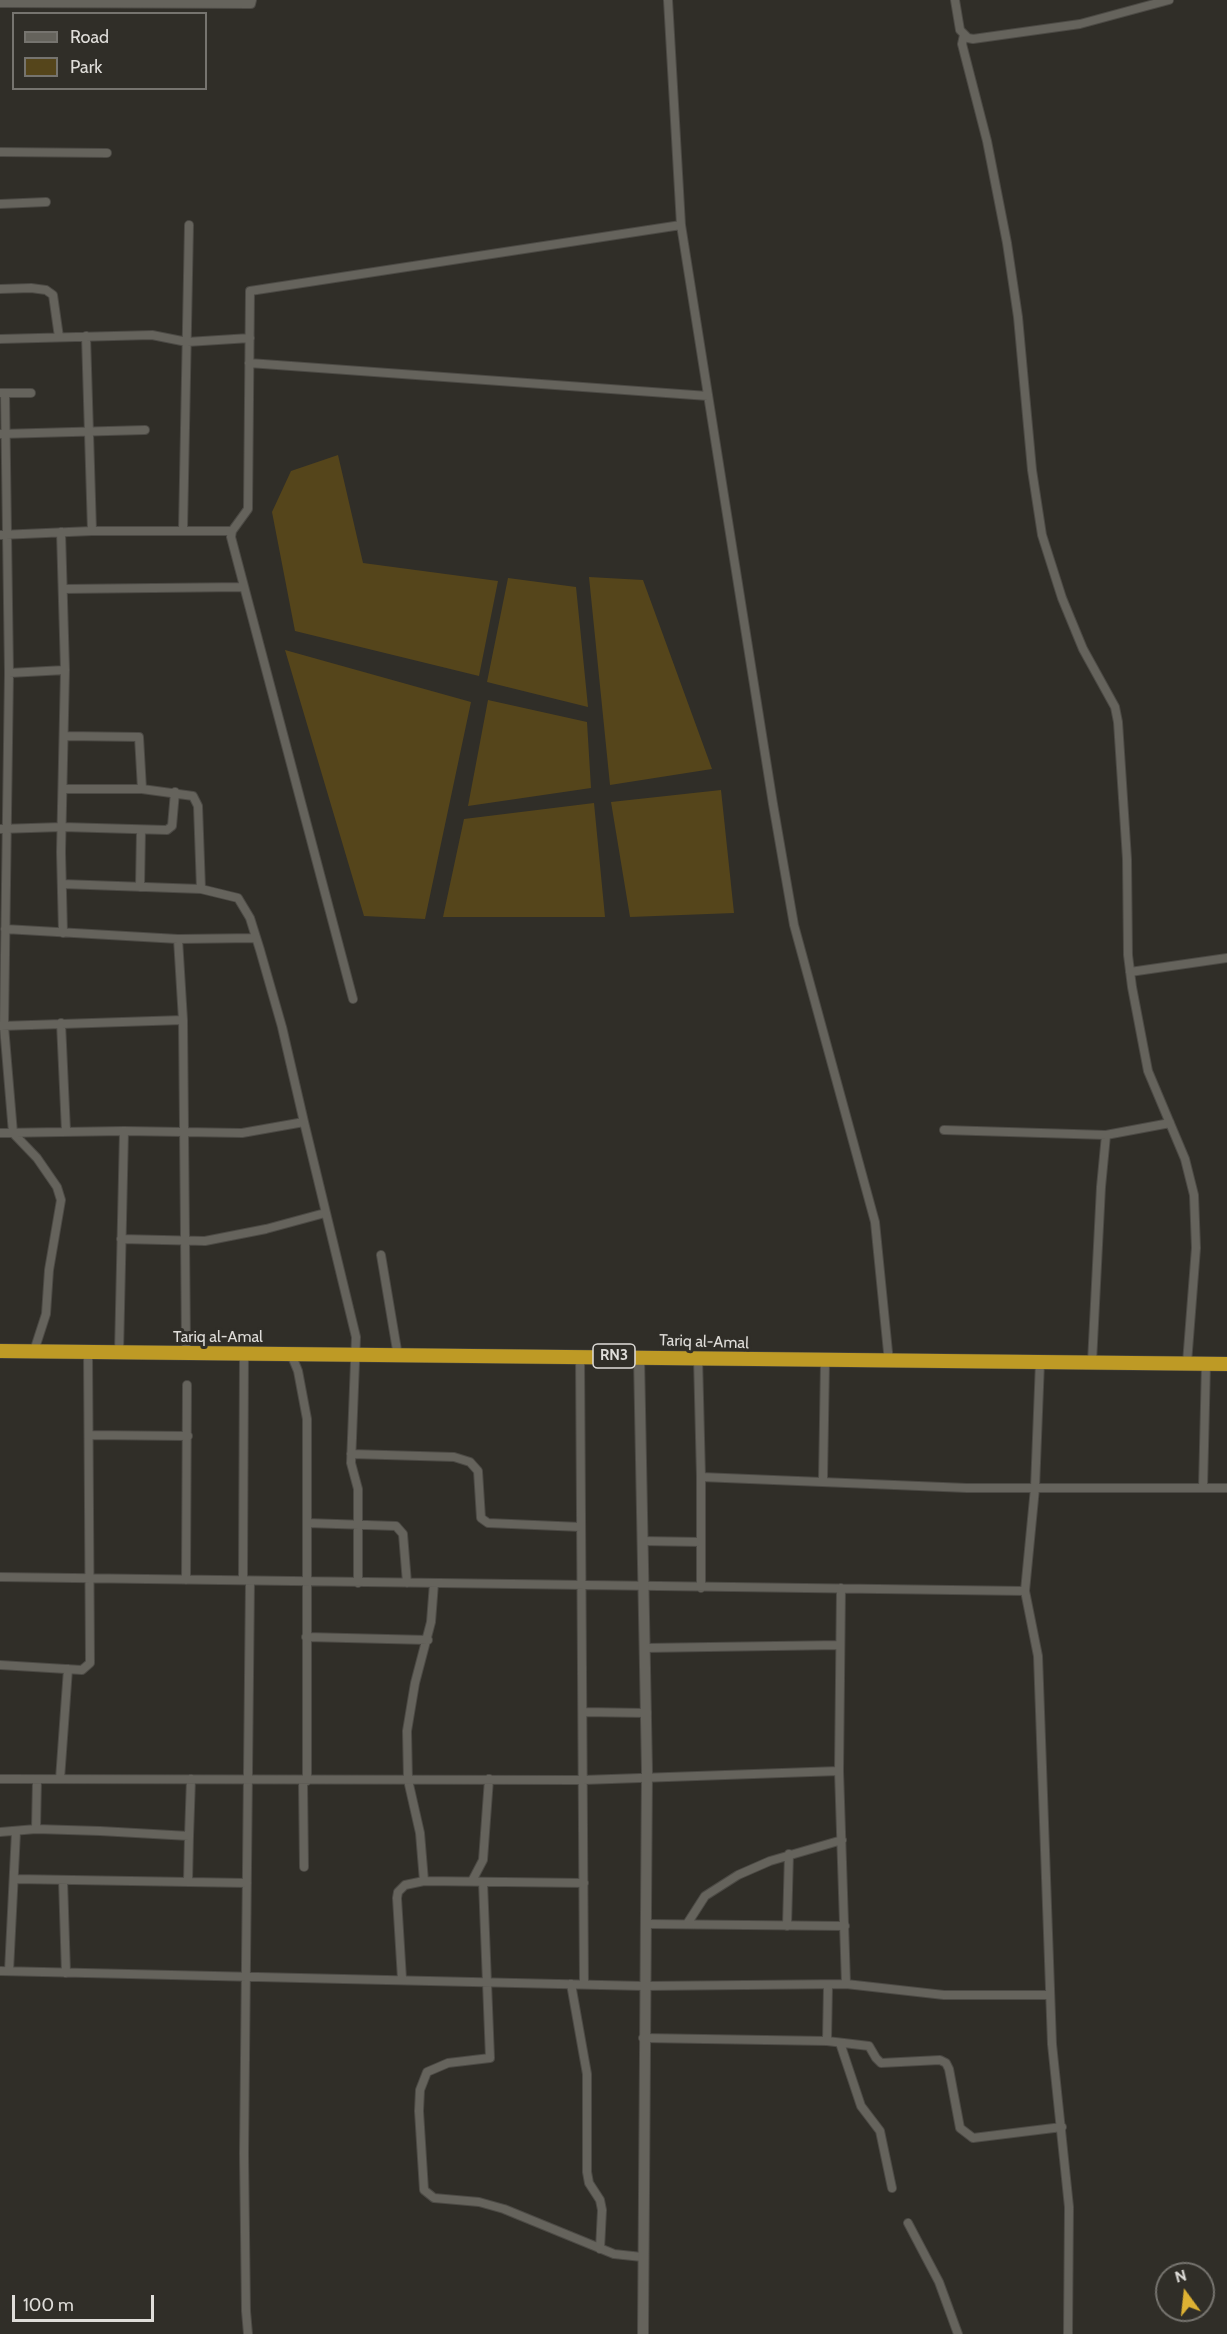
<!DOCTYPE html>
<html>
<head>
<meta charset="utf-8">
<style>
  body { margin:0 }
  #map { position:relative; width:1227px; height:2334px; overflow:hidden; background:#302e28; font-family:Cabin,sans-serif }
  canvas { display:block }
  .legend { position:absolute; left:12px; top:12px; width:195px; height:78px; box-sizing:border-box; background:#302e28; border:2px solid #76746f; margin:0; padding:8px 10px; list-style:none; font-size:18px; color:#dfddd9 }
  .legend li { display:flex; align-items:center; gap:12px; height:30px }
  .legend b { width:30px; border:2px solid #76746f }
  .north { position:absolute; left:1155px; top:2262px; width:60px; height:60px; box-sizing:border-box; background:#302e28; border:2px solid #76746f; border-radius:50%; rotate:345deg; font-size:16px; font-weight:700; line-height:24px; text-align:center; color:#dfddd9 }
  .north::after { content:''; display:block; margin:auto; width:21px; height:27px; background:#ddb133; clip-path:polygon(50% 0,100% 100%,50% 72%,0 100%) }
  .scale { position:absolute; left:12px; top:2295px; width:142px; height:27px; box-sizing:border-box; border:3px solid #dfddd9; border-top:0; padding-left:8px; font-size:18px; line-height:21px; white-space:nowrap; color:#dfddd9; -webkit-text-stroke:4px #302e28; paint-order:stroke }
</style>
</head>
<body>
<div id="map">
<canvas width="1227" height="2334"></canvas>
<ul class="legend">
<li><b style="height:8px;background:#65635c"></b>Road</li>
<li><b style="height:16px;background:#55451b"></b>Park</li>
</ul>
<div class="north">N</div>
<div class="scale">100 m</div>
</div>
<script>
const c = document.querySelector('canvas').getContext('2d');
c.lineJoin = 'round';
function fillPath(path, color) { c.fillStyle = color; c.fill(path, 'evenodd'); }
const toPath = rows => new Path2D(rows.map(r => 'M' + r).join(''));
function strokePath(path, color, width, dash) { c.strokeStyle = color; c.lineWidth = width; c.lineCap = dash ? 'butt' : 'round'; c.setLineDash(dash || []); c.stroke(path); }
function drawText(font, color, halo, rows, align = 'center') {
  c.font = font + ' Cabin,sans-serif'; c.lineWidth = 6; c.setLineDash([]); c.textBaseline = 'middle'; c.strokeStyle = halo; c.fillStyle = color; for (const [text, x, y, turn = 0] of rows) {
    c.save(); c.translate(x, y); c.rotate((+turn || 0) * Math.PI / 180); c.textAlign = isNaN(turn) ? turn : align; if (halo) c.strokeText(text, 0, 0); c.fillText(text, 0, 0); c.restore();
  }
}
fillPath(toPath([
  [338,455,363,563,498,581,479,676,295,631,272,512,291,471],
  [589,577,643,580,712,769,610,785],
  [508,578,576,587,588,707,487,682],
  [285,650,471,702,425,919,364,916],
  [488,700,587,722,591,788,468,806],
  [721,790,734,913,630,917,611,802],
  [594,803,605,917,443,917,464,819]
]), '#55451b');
const minor = toPath([
  [668,0,681,225,773,804,794,925,875,1222,889,1362],
  [955,0,960,30,968,38,973,39,1080,24,1169,0],
  [0,3,251,4,252,0],
  [964,35,962,44,987,141,1007,243,1018,317,1032,470,1042,535,1062,598,1083,649,1115,707,1118,722,1127,859,1128,955,1132,987,1148,1071,1185,1159,1194,1195,1196,1248,1187,1363],
  [0,152,107,153],
  [0,204,46,202],
  [0,289,31,288,46,290,53,295,59,337],
  [86,336,92,531],
  [0,339,152,335,187,342,250,338],
  [249,363,708,396],
  [0,393,31,393],
  [5,393,9,673,4,1026,13,1133,37,1158,57,1187,61,1200,49,1270,46,1314,34,1351],
  [0,434,145,430],
  [183,530,189,225],
  [61,532,65,670,61,852,63,933],
  [0,535,92,531,232,531],
  [63,589,244,587],
  [9,673,65,670],
  [65,736,139,737,142,789],
  [64,789,142,789,193,796,198,806,201,889],
  [0,829,62,827,167,830,172,826,175,792],
  [62,884,201,889,238,898,250,918,260,950,282,1027,304,1122],
  [140,887,141,830],
  [5,929,178,939,183,1020,186,1344],
  [178,939,256,938],
  [1130,972,1227,958],
  [353,999,231,537,232,531,248,509,250,291,681,225],
  [61,1023,66,1131],
  [1,1026,183,1020],
  [944,1130,1106,1135,1170,1123],
  [124,1131,242,1133,304,1122,356,1337,351,1463,358,1489,358,1583],
  [0,1133,124,1131,119,1353],
  [121,1239,205,1241,266,1229,325,1213],
  [381,1255,398,1356],
  [291,1354,298,1371,307,1419,307,1781],
  [580,1355,584,1984],
  [698,1358,701,1477,701,1588],
  [1040,1362,1035,1488,1025,1591,1038,1656,1052,2044,1069,2207,1068,2334],
  [1092,1362,1101,1187,1106,1135],
  [89,1435,188,1436],
  [351,1454,454,1457,470,1462,478,1471,481,1518,488,1523,581,1527],
  [701,1477,967,1488,1227,1488],
  [823,1480,825,1362],
  [1203,1488,1206,1364],
  [307,1523,396,1526,403,1534,407,1583],
  [642,1541,701,1542],
  [0,1577,1025,1591],
  [186,1580,187,1385],
  [243,1580,244,1354],
  [306,1637,428,1640],
  [644,1648,840,1645],
  [0,1665,82,1670,90,1663,88,1352],
  [583,1712,647,1713],
  [0,1779,583,1780,839,1771,841,1588],
  [60,1779,68,1669],
  [303,1781,304,1867],
  [36,1829,37,1780],
  [0,1832,36,1829,100,1831,189,1836,188,1882],
  [189,1836,191,1779],
  [15,1879,247,1883],
  [63,1880,66,1973],
  [424,1881,420,1833,408,1780,407,1731,415,1683,431,1622,434,1583],
  [472,1881,483,1860,489,1779],
  [483,1882,490,2058,448,2063,427,2072,420,2090,419,2111,424,2190,434,2198,479,2202,504,2209,614,2254,642,2257],
  [647,1924,845,1926],
  [687,1924,705,1896,738,1875,770,1861,842,1840],
  [787,1926,789,1854],
  [0,1971,644,1986,846,1984,839,1771],
  [9,1971,16,1832],
  [402,1979,397,1898,398,1892,405,1885,424,1881,584,1883],
  [571,1984,587,2074,587,2172,589,2183,600,2200,602,2210,600,2249],
  [846,1984,944,1995,1050,1995],
  [643,2038,827,2041,869,2046,876,2058,881,2063,940,2060,946,2063,949,2069,960,2128,973,2138,1062,2127],
  [827,2041,828,1986],
  [840,2043,861,2106,880,2131,892,2188],
  [908,2223,939,2282,958,2334],
  [248,2334,246,2311,244,2154,250,1581]
]);
const tertiary = toPath([
  [639,1357,647,1771,643,2334]
]);
const trunk = toPath([
  [0,1351,1227,1364]
]);
strokePath(minor, '#4c4a45', 10);
strokePath(tertiary, '#4c4a45', 12);
strokePath(trunk, '#4c4a45', 15);
strokePath(minor, '#65635c', 8);
strokePath(tertiary, '#65635c', 10);
strokePath(trunk, '#be9a25', 14);
for (const [x, y, w] of [
  [614,1356,42]
]) { const box = new Path2D(); box.roundRect(x - w / 2, y - 12, w, 24, 4.5); c.fillStyle = '#302e28'; c.fill(box); strokePath(box, '#dfddd9', 1.5); }
drawText('bold 15px', '#dfddd9', null, [
  ["RN3",614,1356]
]);
drawText('16px', '#dfddd9', '#302e28', [
  ["Tariq al-Amal",218,1337],
  ["Tariq al-Amal",704,1342,2]
]);
</script>
</body>
</html>
